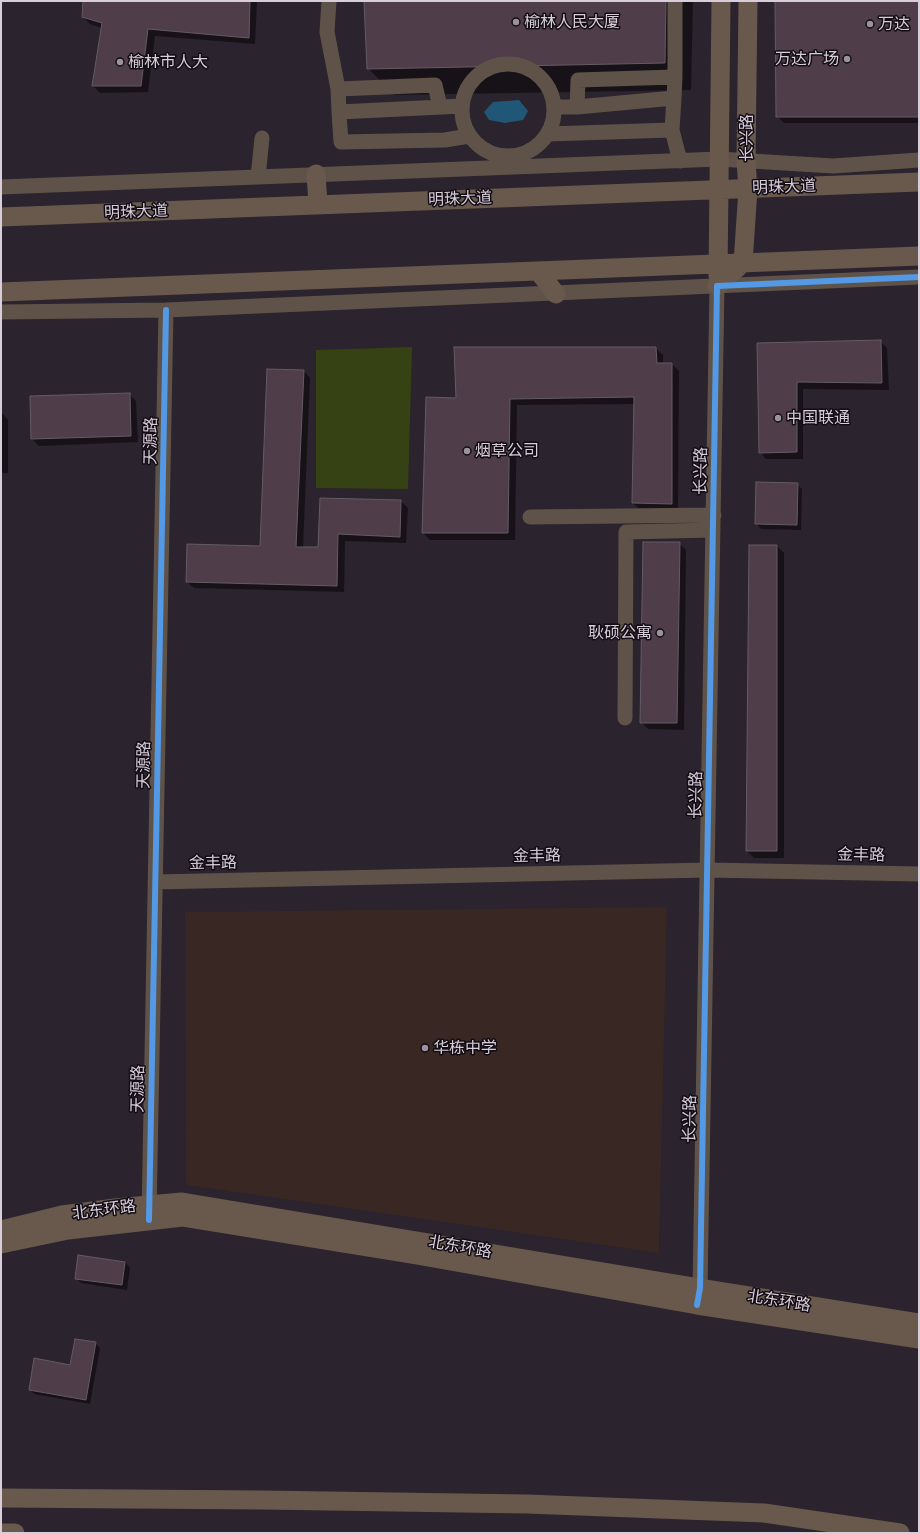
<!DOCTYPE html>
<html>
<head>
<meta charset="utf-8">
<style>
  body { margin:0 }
  #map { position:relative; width:920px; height:1534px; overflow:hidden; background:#2b232d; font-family:"Alegreya Sans",sans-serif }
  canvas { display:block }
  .frame { position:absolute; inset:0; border:2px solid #d8ceda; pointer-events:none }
</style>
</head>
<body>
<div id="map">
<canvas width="920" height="1534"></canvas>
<div class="frame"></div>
</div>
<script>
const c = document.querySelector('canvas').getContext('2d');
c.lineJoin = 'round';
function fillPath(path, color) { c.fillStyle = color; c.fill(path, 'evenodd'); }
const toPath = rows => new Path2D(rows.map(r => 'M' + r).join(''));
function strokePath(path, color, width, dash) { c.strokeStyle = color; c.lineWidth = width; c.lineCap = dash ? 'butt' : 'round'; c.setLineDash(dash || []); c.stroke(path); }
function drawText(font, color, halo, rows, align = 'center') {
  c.font = font + ' "Alegreya Sans","Noto Sans SC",sans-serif'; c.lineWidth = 3; c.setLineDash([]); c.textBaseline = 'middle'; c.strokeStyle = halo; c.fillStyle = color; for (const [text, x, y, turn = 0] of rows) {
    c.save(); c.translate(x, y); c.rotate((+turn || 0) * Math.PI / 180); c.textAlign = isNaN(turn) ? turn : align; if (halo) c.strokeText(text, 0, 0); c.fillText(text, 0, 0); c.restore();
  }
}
fillPath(toPath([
  [667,907,659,1253,186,1185,185,912]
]), '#382722');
fillPath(toPath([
  [412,347,408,489,316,488,316,350]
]), '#364114');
fillPath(toPath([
  [519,100,528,111,523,120,505,123,489,120,484,112,493,102]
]), '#205776');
fillPath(toPath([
  [84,1,257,1,255,44,155,36,148,92,100,93,93,86,102,28,90,24,83,17],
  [365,1,693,1,691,90,394,95,368,68],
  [776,1,919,1,919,123,784,123,777,116],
  [880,341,887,348,889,390,803,389,803,459,766,459,760,452,758,344],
  [656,348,663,355,663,364,672,364,679,371,678,510,640,510,633,503,635,404,517,405,515,540,430,540,423,533,457,399],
  [304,371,310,378,303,548,319,548,321,499,401,501,408,508,406,543,345,541,344,592,194,588,187,582,261,547],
  [129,394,136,401,138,442,39,446,32,439],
  [1,412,8,420,8,473,1,473],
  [797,484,802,489,801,530,761,529,756,523],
  [679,543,686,550,684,730,648,729,641,722],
  [777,546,784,553,784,858,754,858,747,851],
  [79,1256,125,1262,130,1268,127,1290,81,1283,76,1278],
  [95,1343,100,1348,90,1404,34,1394,30,1390,71,1366]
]), '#0007');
const building = toPath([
  [83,1,250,1,249,38,148,29,141,86,92,86,102,23,82,17,83,1],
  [364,1,666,1,665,63,367,69,364,1],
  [775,1,919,1,919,117,776,117,775,1],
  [881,340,882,383,797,382,797,452,759,453,757,343,881,340],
  [454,347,656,347,657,363,672,363,672,504,632,503,634,397,510,399,508,533,422,533,426,397,456,398,454,347],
  [267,369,304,370,296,547,318,547,320,498,401,500,400,537,338,534,337,586,186,582,187,544,260,546,267,369],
  [130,393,131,436,31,439,30,396,130,393],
  [756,482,798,483,797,525,755,524,756,482],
  [643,542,680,542,677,723,640,723,643,542],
  [749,545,777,545,777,851,746,851,749,545],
  [78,1255,125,1262,122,1285,75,1279,78,1255],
  [75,1339,96,1342,86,1400,29,1390,34,1358,70,1365,75,1339]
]);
fillPath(building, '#4f3e4a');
strokePath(building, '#655b62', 1);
strokePath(toPath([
  [329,1,327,32,338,89],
  [675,1,675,77],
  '462 110a46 46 0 1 1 92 0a46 46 0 1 1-92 0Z',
  [462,106,339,112,341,142,445,140,469,136],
  [555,107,577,107,674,98,672,130,680,161],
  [577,107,578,80,675,77,674,98],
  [339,112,338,89,435,85,440,107],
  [548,134,672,130],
  [258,177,262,138],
  [1,187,719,159,833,166,919,160],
  [1,312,166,310,919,277],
  [530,517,714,515],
  [625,718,626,532,713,530],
  [155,882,708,870,919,874],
  [149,1215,166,310],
  [698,1299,700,1288,717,286]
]), '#5f5349', 15);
strokePath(toPath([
  [316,174,318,204],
  [1,217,919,182],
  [538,271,556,294],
  [718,276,721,1],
  [717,286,743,263,748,189,746,161,748,1],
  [1,292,919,256],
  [1,1230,62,1215,115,1208,182,1202,700,1288,919,1323],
  [1,1244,68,1230,183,1217,418,1255,697,1305,919,1339],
  [1,1498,262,1500,527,1504,764,1513,900,1533],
  [1,1533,15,1533]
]), '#69594c', 19);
strokePath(toPath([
  [149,1220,166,310],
  [697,1305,700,1288,717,286,919,277]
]), '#5399e6', 6);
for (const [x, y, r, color] of [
  [516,22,4,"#9b929d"],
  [870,24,4,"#9b929d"],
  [847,59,4,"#9b929d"],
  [120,62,4,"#9b929d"],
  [778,418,4,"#9b929d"],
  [467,451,4,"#9b929d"],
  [660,633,4,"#9b929d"],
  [425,1048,4,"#9b929d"]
]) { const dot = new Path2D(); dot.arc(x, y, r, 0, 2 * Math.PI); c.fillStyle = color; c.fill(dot); strokePath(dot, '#120c14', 1.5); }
drawText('16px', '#d8ceda', '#120c14', [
  ["榆林人民大厦",524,22],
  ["万达",878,24],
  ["万达广场",839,59,"right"],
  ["榆林市人大",128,62],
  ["中国联通",786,418],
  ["烟草公司",475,451],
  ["耿硕公寓",652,633,"right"],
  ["华栋中学",433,1048]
], 'left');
drawText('16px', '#d8ceda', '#120c14', [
  ["长兴路",747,138,-90],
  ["明珠大道",784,187,-2],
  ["明珠大道",460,199,-2],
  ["明珠大道",136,212,-2],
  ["天源路",151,441,-89],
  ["长兴路",701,471,-89],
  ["天源路",144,765,-89],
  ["长兴路",696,795,-89],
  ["金丰路",861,855,1],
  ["金丰路",537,856,-1],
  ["金丰路",213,863,-1],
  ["天源路",138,1089,-89],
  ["长兴路",690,1119,-89],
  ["北东环路",104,1210,-7],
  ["北东环路",460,1247,10],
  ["北东环路",779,1301,9]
]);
</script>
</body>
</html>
